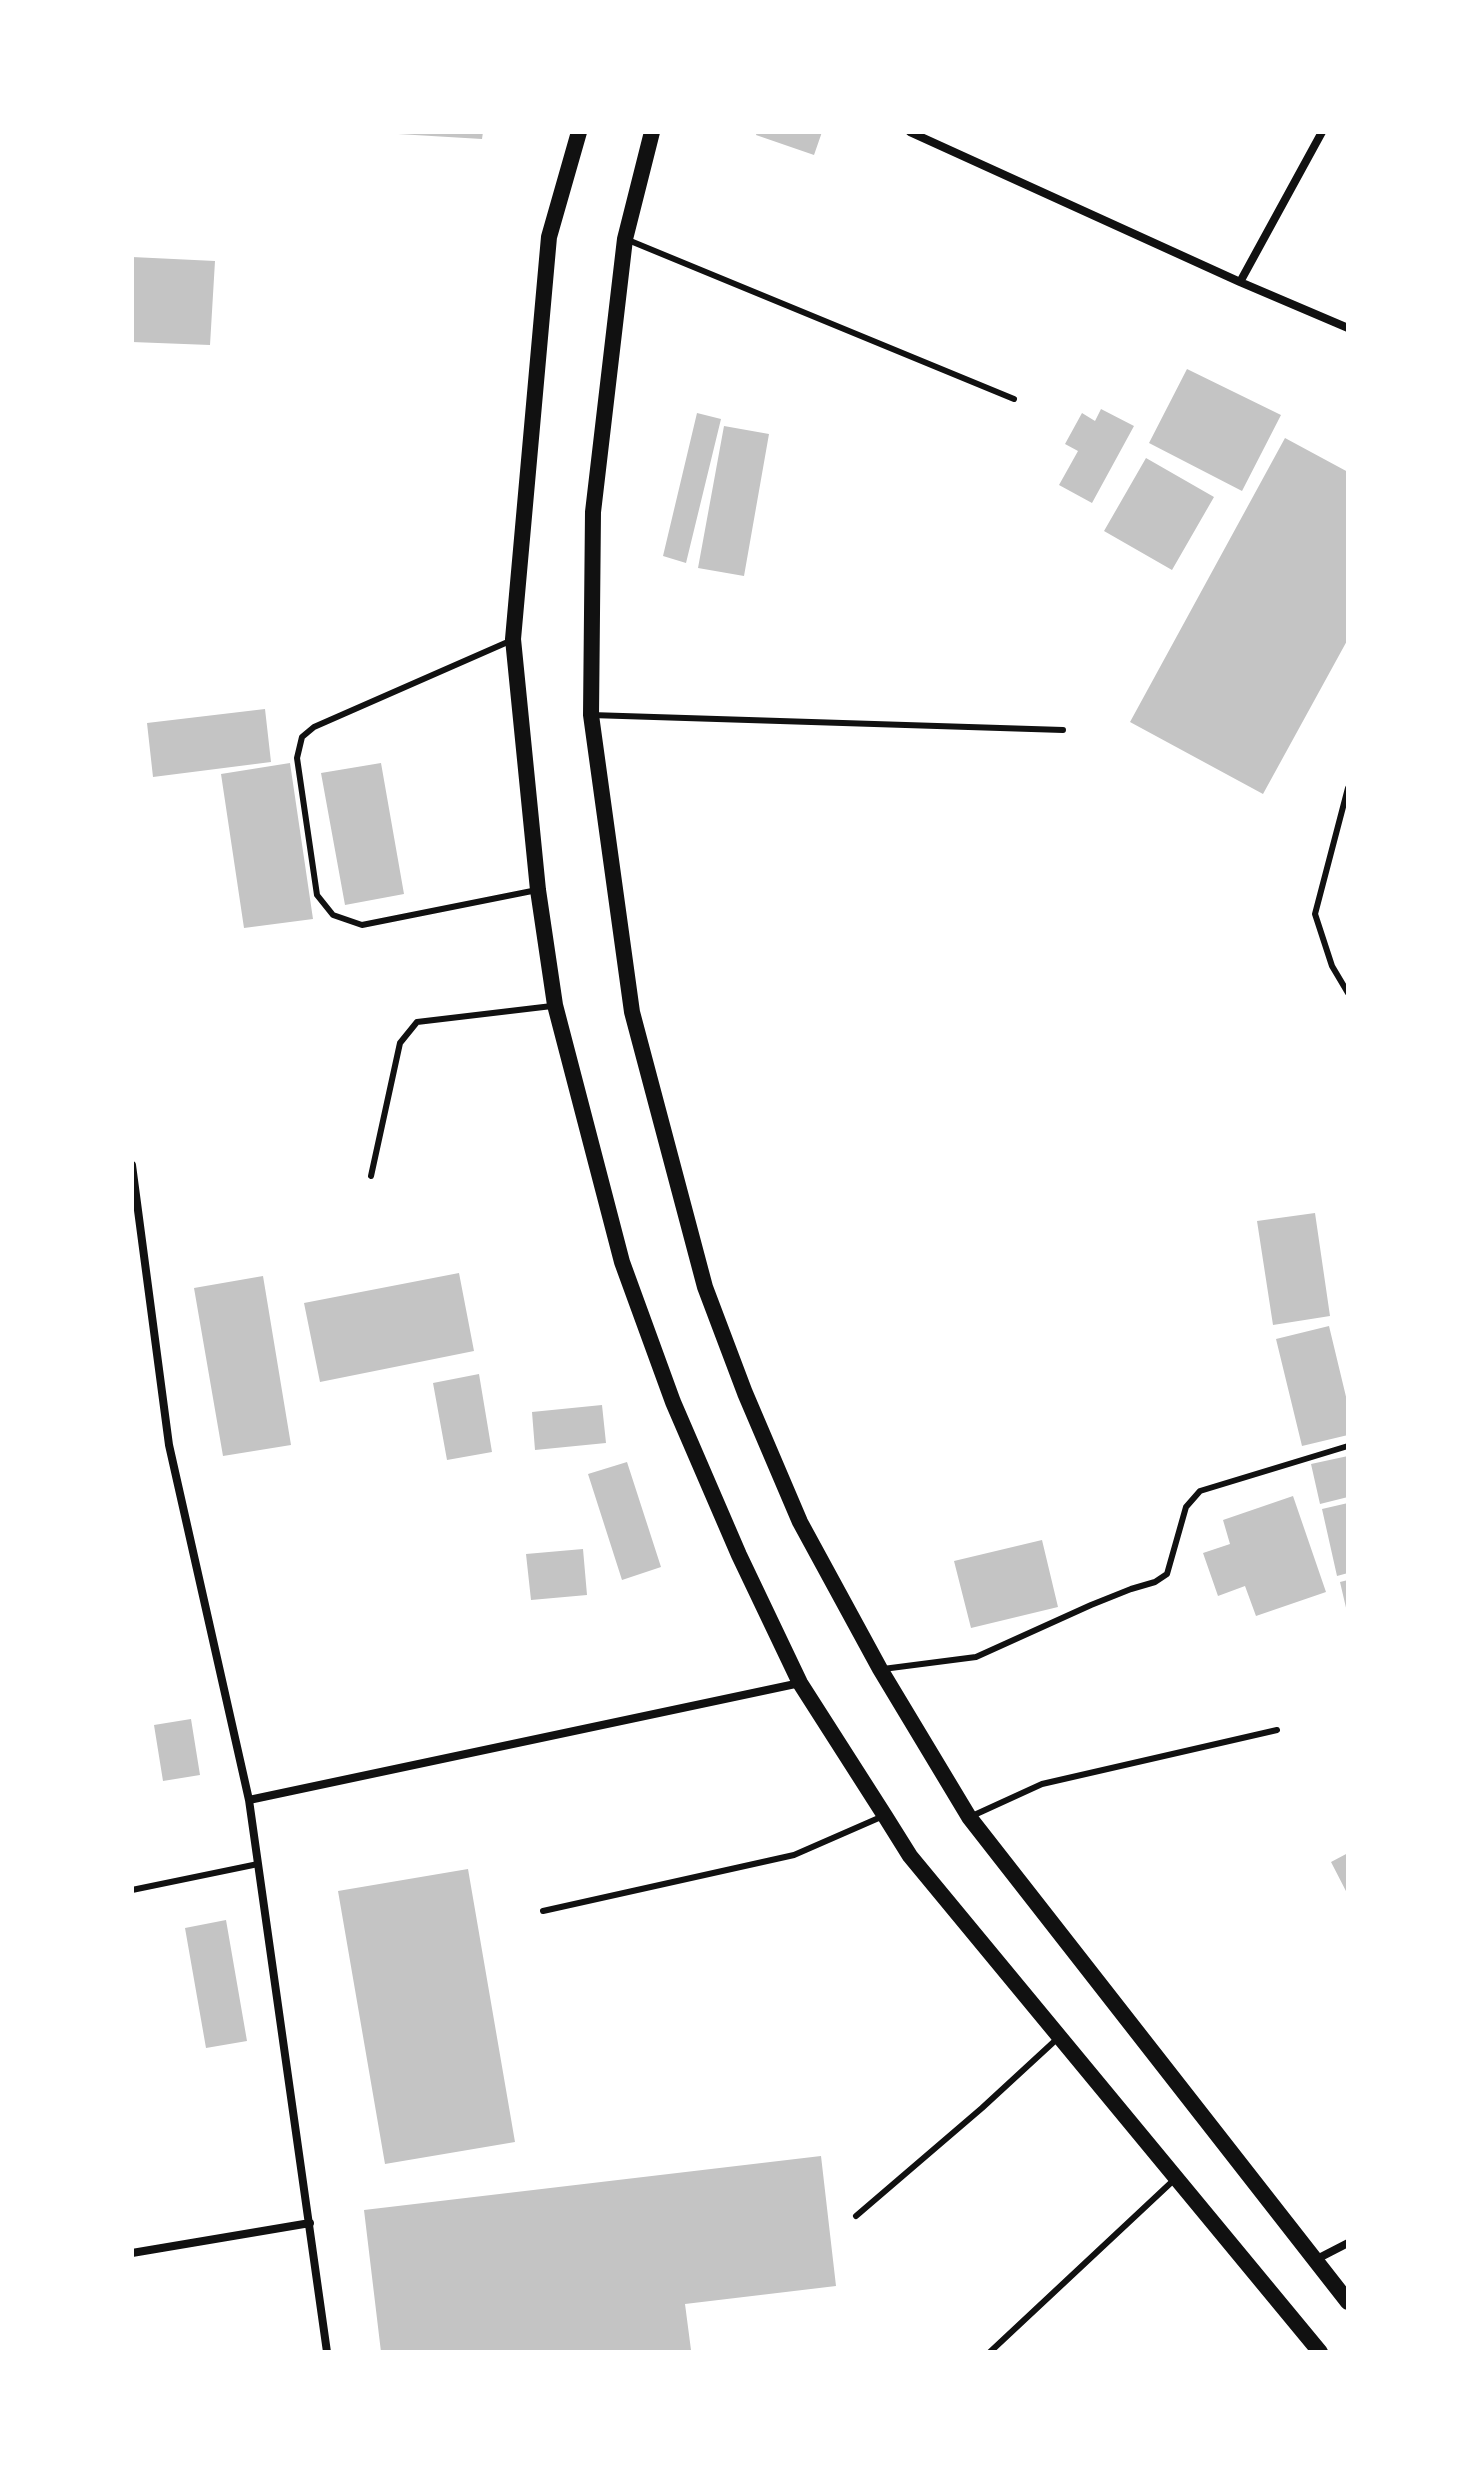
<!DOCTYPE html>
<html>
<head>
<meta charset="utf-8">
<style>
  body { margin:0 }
  #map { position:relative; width:1480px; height:2484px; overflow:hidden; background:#fff; font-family:"Public Sans",sans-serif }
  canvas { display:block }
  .frame { position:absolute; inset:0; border:134px solid #fff; pointer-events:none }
</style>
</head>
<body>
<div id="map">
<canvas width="1480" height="2484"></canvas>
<div class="frame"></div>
</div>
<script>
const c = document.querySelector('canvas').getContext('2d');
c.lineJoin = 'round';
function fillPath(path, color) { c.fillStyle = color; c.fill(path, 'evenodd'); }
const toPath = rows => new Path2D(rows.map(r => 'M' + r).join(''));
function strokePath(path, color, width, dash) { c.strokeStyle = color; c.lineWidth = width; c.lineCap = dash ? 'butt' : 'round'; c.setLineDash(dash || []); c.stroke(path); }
fillPath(toPath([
  [398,132,483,132,482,139,398,134],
  [757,132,822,132,814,155,756,135],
  [132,257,215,261,210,345,132,342],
  [1187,369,1281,415,1242,491,1149,443],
  [1101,409,1134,426,1092,503,1059,485,1078,451,1065,444,1082,413,1095,421],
  [697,413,721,419,686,563,663,556],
  [724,426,769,434,744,576,698,568],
  [1285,438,1348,472,1348,639,1263,794,1130,722],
  [1146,458,1214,497,1172,570,1104,531],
  [265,709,271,762,153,777,147,723],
  [290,763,313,919,244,928,221,774],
  [381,763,404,894,345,905,321,773],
  [1315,1213,1330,1316,1273,1325,1257,1221],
  [459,1273,474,1351,320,1382,304,1303],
  [263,1276,291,1445,223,1456,194,1288],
  [1329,1326,1348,1405,1348,1435,1302,1446,1276,1339],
  [479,1374,492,1452,447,1460,433,1383],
  [602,1405,606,1443,535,1450,532,1412],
  [1348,1456,1348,1497,1320,1504,1311,1464],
  [627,1462,661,1567,622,1580,588,1474],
  [1293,1496,1326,1592,1256,1616,1245,1586,1218,1596,1203,1553,1230,1544,1223,1520],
  [1348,1503,1348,1573,1337,1576,1322,1509],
  [1042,1540,1058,1607,971,1628,954,1561],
  [583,1549,587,1595,531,1600,526,1554],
  [1348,1580,1348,1612,1347,1612,1340,1582],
  [191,1719,200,1775,163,1781,154,1725],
  [1348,1853,1348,1895,1331,1862],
  [468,1869,515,2142,385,2164,338,1891],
  [226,1920,247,2041,206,2048,185,1928],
  [821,2156,836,2286,685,2304,691,2350,381,2352,364,2210]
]), '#c4c4c4');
strokePath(toPath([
  [628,240,1014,399],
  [510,641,314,727,302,737,297,758,317,895,333,915,362,925,537,890],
  [591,715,1063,730],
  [1348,788,1315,914,1332,966,1348,993],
  [371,1176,400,1043,417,1022,552,1006],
  [883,1669,976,1657,1091,1605,1131,1589,1155,1582,1167,1574,1186,1507,1200,1491,1348,1446],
  [972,1816,1042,1784,1277,1730],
  [132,1890,258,1864],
  [543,1911,794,1855,881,1817],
  [856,2216,982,2108,1058,2038],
  [990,2352,1176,2178]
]), '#111', 6);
strokePath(toPath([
  [910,132,1240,282,1348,328],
  [1240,282,1322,132],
  [132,1165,169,1445,249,1800,327,2352],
  [249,1800,800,1683],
  [132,2253,310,2223],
  [1315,2260,1348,2243]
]), '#111', 8);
strokePath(toPath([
  [579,132,549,237,513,639,538,890,555,1005,622,1262,673,1402,739,1555,800,1683,885,1816,910,1856,1320,2352],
  [652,132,625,239,593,512,591,715,632,1012,705,1287,745,1393,800,1522,880,1669,969,1817,1348,2302]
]), '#111', 16);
</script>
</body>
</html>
